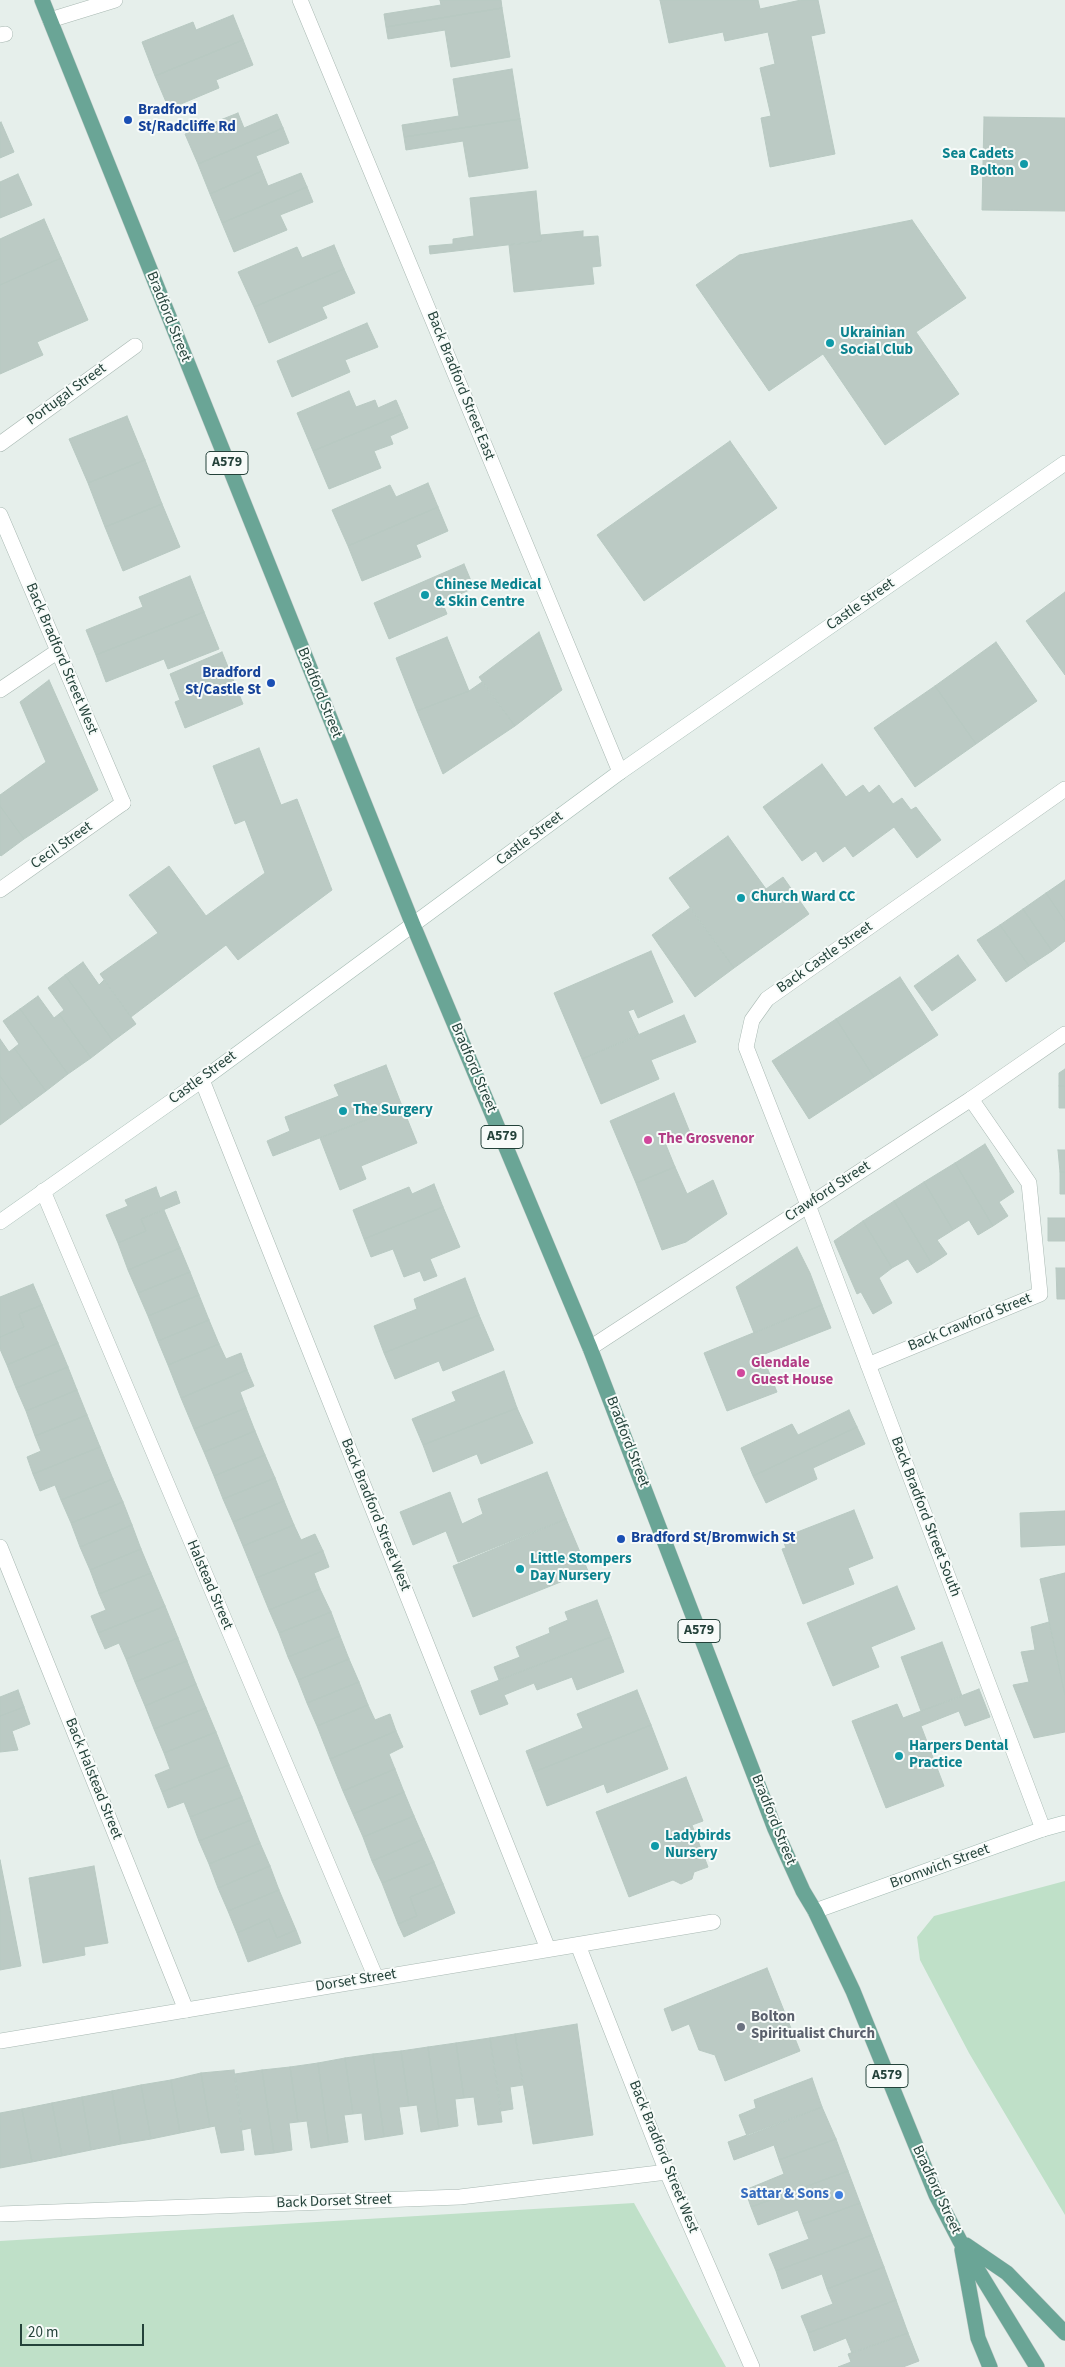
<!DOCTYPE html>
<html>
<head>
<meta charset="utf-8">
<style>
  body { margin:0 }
  #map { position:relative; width:1065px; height:2367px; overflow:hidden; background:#e6efeb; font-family:"Source Sans 3",sans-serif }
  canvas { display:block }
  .scale { position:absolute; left:20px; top:2324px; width:124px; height:22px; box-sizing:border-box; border:2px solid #24423a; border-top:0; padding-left:6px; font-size:15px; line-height:18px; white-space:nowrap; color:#24423a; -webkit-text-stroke:4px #f7fbf9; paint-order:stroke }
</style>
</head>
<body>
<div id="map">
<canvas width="1065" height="2367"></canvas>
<div class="scale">20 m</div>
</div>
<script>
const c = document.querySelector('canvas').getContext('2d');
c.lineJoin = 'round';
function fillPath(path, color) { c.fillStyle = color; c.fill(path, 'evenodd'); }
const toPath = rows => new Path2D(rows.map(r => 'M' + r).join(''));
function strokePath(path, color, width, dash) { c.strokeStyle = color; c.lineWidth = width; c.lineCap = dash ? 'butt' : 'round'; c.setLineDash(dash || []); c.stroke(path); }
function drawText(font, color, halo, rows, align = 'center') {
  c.font = font + ' "Source Sans 3",sans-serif'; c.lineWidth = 4; c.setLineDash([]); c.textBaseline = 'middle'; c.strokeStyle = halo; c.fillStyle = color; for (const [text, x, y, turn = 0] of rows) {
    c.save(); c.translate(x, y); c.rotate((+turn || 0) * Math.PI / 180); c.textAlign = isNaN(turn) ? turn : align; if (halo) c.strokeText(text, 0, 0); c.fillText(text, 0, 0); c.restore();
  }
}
fillPath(toPath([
  [1065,1881,1065,2215,969,2053,920,1960,917,1937,934,1916],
  [634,2203,726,2367,0,2367,0,2241]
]), '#bfe0c8');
const building = toPath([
  [440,0,501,0,502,8,386,27,384,14,441,5,440,0],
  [660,0,758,0,760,9,801,0,818,0,825,33,811,36,835,154,770,167,761,118,771,116,760,68,775,64,768,32,725,41,723,32,669,43,660,0],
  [502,8,510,57,451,67,445,30,388,39,386,27,502,8],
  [233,15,243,40,155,76,142,42,193,22,196,30,233,15],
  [243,40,253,65,216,80,219,88,169,109,155,76,243,40],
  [512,69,520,119,404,137,402,125,459,116,453,79,512,69],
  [238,113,244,128,277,114,283,128,198,164,185,134,238,113],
  [984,117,1065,118,1065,211,982,210,984,117],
  [520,119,528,168,469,177,463,141,406,150,404,137,520,119],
  [1,122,14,152,0,158,0,123,1,122],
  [283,128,289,143,256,156,262,171,210,194,198,164,283,128],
  [262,171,268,186,301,173,307,187,222,223,210,194,262,171],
  [18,174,32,205,0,218,0,182,18,174],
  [307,187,313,202,280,215,287,230,234,252,222,223,307,187],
  [536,191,541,241,430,254,429,246,453,244,453,239,474,236,470,198,536,191],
  [44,219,61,258,0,285,0,239,44,219],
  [912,220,966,298,916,332,959,394,885,445,823,354,769,391,696,285,739,255,912,220],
  [583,231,583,237,598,236,601,266,592,267,594,284,514,292,509,245,541,241,541,235,583,231],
  [334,245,344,269,254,307,238,272,297,247,302,258,334,245],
  [61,258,88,320,37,342,43,355,0,374,0,285,61,258],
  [344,269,355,293,322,307,327,318,269,343,254,307,344,269],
  [367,323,378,347,345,360,350,372,292,397,277,361,367,323],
  [349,391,356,407,375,400,378,408,396,400,402,414,313,451,297,413,349,391],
  [402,414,408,428,390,436,393,444,374,451,381,468,329,489,313,451,402,414],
  [127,416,145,460,88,483,69,439,127,416],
  [730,441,777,508,644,601,597,535,730,441],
  [145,460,162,504,105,527,88,483,145,460],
  [428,483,438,507,348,546,332,510,390,485,396,497,428,483],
  [162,504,180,547,123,571,105,527,162,504],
  [438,507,448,531,416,545,421,557,362,581,348,546,438,507],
  [464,564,474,588,442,602,447,614,389,639,374,603,464,564],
  [190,576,204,612,96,655,86,630,143,607,139,597,190,576],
  [1065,592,1065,675,1026,621,1065,592],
  [204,612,219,649,168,669,164,659,106,682,96,655,204,612],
  [539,632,562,690,515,726,479,677,539,632],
  [447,637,469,691,417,711,396,658,447,637],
  [996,642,1037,701,976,744,935,686,996,642],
  [222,652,243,704,185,728,175,702,180,700,170,674,222,652],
  [49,680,98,790,24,839,0,806,0,795,46,762,20,702,49,680],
  [482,682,515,726,443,774,417,711,469,691,482,682],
  [935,686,976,744,915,787,874,728,935,686],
  [259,748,281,805,297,799,332,890,238,960,226,945,131,1017,100,974,158,933,129,895,169,866,206,916,265,873,245,820,235,824,213,766,259,748],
  [822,764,846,797,863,785,869,793,879,785,893,804,902,798,911,810,916,807,941,840,917,858,894,827,853,857,845,846,823,862,816,851,802,861,763,807,822,764],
  [0,806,24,839,1,856,0,855,0,806],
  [728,836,766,889,783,877,809,914,734,968,669,878,728,836],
  [1065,880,1065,921,1046,893,1065,880],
  [1046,893,1065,921,1065,941,1052,951,1023,909,1046,893],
  [690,908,734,968,695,997,652,935,690,908],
  [1023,909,1052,951,1029,966,1000,925,1023,909],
  [1000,925,1029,966,1006,982,977,940,1000,925],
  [651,951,673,1002,638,1018,634,1009,628,1011,639,1035,582,1059,554,993,651,951],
  [958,955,976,980,932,1011,914,986,958,955],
  [83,962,99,985,104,980,136,1024,113,1041,65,975,83,962],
  [65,975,113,1041,91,1058,59,1014,64,1010,48,988,65,975],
  [900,977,938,1035,874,1077,836,1019,900,977],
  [38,996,54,1018,59,1014,91,1058,68,1074,20,1009,38,996],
  [20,1009,68,1074,46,1091,14,1048,19,1044,3,1021,20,1009],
  [684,1015,696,1042,651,1060,659,1079,601,1104,582,1059,684,1015],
  [836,1019,874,1077,809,1119,772,1061,836,1019],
  [0,1039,9,1052,14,1048,46,1091,23,1108,0,1076,0,1039],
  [386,1065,402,1106,273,1156,267,1141,290,1131,285,1117,339,1096,334,1085,386,1065],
  [1065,1069,1065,1086,1059,1086,1059,1073,1065,1069],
  [0,1076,23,1108,0,1125,0,1076],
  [1059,1086,1065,1086,1065,1108,1059,1108,1059,1086],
  [674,1093,691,1135,666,1145,675,1167,636,1183,610,1121,674,1093],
  [402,1106,417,1143,361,1166,366,1179,340,1190,320,1138,402,1106],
  [985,1144,1014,1192,999,1202,1008,1216,993,1226,955,1163,985,1144],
  [1058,1150,1065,1150,1065,1172,1060,1172,1058,1150],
  [955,1163,993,1226,978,1235,969,1220,953,1230,924,1182,955,1163],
  [675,1167,687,1194,713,1180,727,1214,686,1242,662,1250,636,1183,675,1167],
  [1060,1172,1065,1172,1065,1194,1060,1194,1060,1172],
  [924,1182,953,1230,937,1240,947,1254,932,1264,894,1201,924,1182],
  [434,1184,443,1207,364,1239,353,1210,409,1187,412,1194,434,1184],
  [156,1187,160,1198,176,1191,180,1203,141,1219,146,1231,118,1243,106,1215,128,1206,125,1200,156,1187],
  [894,1201,932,1264,917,1273,908,1259,892,1268,863,1221,894,1201],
  [443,1207,460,1247,430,1259,437,1276,424,1281,420,1271,404,1277,393,1249,371,1257,364,1239,443,1207],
  [164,1210,180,1248,128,1270,118,1243,146,1231,141,1219,164,1210],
  [1048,1218,1065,1218,1065,1241,1048,1241,1048,1218],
  [863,1221,892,1268,879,1278,892,1303,873,1314,861,1292,857,1294,834,1241,863,1221],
  [797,1247,810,1273,822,1305,754,1333,736,1287,797,1247],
  [180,1248,190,1272,138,1293,128,1270,180,1248],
  [1056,1268,1065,1268,1065,1299,1057,1299,1056,1268],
  [190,1272,199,1295,148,1316,138,1293,190,1272],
  [465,1278,479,1315,384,1353,374,1326,417,1309,414,1299,465,1278],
  [33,1284,42,1305,19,1314,24,1327,0,1337,0,1297,33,1284],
  [199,1295,209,1320,158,1341,148,1316,199,1295],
  [42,1305,58,1343,7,1365,0,1349,0,1337,24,1327,19,1314,42,1305],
  [822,1305,831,1328,762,1355,777,1392,727,1411,704,1353,822,1305],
  [479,1315,494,1350,443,1371,439,1361,395,1379,384,1353,479,1315],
  [209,1320,219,1344,168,1365,158,1341,209,1320],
  [58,1343,68,1367,16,1388,7,1365,58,1343],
  [219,1344,226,1359,241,1353,247,1370,181,1398,168,1365,219,1344],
  [68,1367,77,1390,26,1411,16,1388,68,1367],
  [247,1370,254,1386,240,1392,246,1408,194,1429,181,1398,247,1370],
  [504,1371,517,1408,423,1445,412,1419,456,1401,452,1392,504,1371],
  [77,1390,87,1415,35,1436,26,1411,77,1390],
  [246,1408,255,1431,204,1452,194,1429,246,1408],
  [517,1408,533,1443,481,1464,477,1454,433,1472,423,1445,517,1408],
  [849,1410,857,1427,753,1476,741,1448,792,1424,798,1435,849,1410],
  [87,1415,100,1447,33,1474,27,1457,41,1451,35,1436,87,1415],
  [857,1427,865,1444,813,1468,817,1479,766,1503,753,1476,857,1427],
  [255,1431,265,1455,214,1476,204,1452,255,1431],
  [100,1447,113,1479,61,1500,55,1485,40,1491,33,1474,100,1447],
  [265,1455,275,1478,223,1499,214,1476,265,1455],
  [547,1472,566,1519,458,1562,446,1531,413,1545,400,1512,450,1492,462,1524,483,1514,478,1499,547,1472],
  [275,1478,284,1501,233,1522,223,1499,275,1478],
  [113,1479,123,1502,71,1523,61,1500,113,1479],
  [284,1501,294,1525,243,1546,233,1522,284,1501],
  [123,1502,132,1525,80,1547,71,1523,123,1502],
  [854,1510,873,1558,848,1568,854,1584,803,1604,782,1549,786,1548,782,1538,854,1510],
  [1065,1511,1065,1545,1021,1547,1020,1513,1065,1511],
  [566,1519,588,1571,473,1617,453,1566,566,1519],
  [132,1525,141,1549,90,1570,80,1547,132,1525],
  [294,1525,301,1540,315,1534,323,1551,256,1578,243,1546,294,1525],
  [141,1549,151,1573,99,1594,90,1570,141,1549],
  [323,1551,329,1567,314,1573,320,1589,269,1610,256,1578,323,1551],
  [151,1573,165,1606,98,1633,91,1616,106,1610,99,1594,151,1573],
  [1065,1573,1065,1695,1040,1579,1065,1573],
  [897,1586,915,1629,871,1647,879,1667,833,1686,807,1623,897,1586],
  [320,1589,331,1612,279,1633,269,1610,320,1589],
  [597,1600,611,1637,499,1680,494,1667,520,1657,516,1647,550,1633,549,1628,568,1620,565,1612,597,1600],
  [165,1606,178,1638,126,1659,119,1643,105,1649,98,1633,165,1606],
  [331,1612,340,1636,288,1657,279,1633,331,1612],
  [1049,1622,1065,1695,1065,1732,1034,1738,1013,1685,1029,1682,1021,1652,1035,1650,1031,1627,1049,1622],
  [340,1636,349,1659,298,1680,288,1657,340,1636],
  [611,1637,624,1672,577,1690,572,1677,537,1690,534,1683,504,1695,508,1704,480,1715,471,1691,611,1637],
  [178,1638,187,1661,135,1682,126,1659,178,1638],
  [942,1642,962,1696,921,1711,901,1657,942,1642],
  [349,1659,359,1682,307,1703,298,1680,349,1659],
  [187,1661,196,1684,145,1706,135,1682,187,1661],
  [359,1682,368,1705,317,1726,307,1703,359,1682],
  [196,1684,206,1708,154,1729,145,1706,196,1684],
  [979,1689,990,1717,965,1726,959,1711,921,1726,944,1786,886,1808,852,1721,897,1704,903,1718,979,1689],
  [18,1690,24,1707,0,1716,0,1697,18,1690],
  [637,1690,651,1725,534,1772,526,1751,583,1728,577,1714,637,1690],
  [368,1705,375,1720,390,1714,396,1731,330,1759,317,1726,368,1705],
  [24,1707,30,1724,12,1731,18,1750,0,1752,0,1716,24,1707],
  [206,1708,216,1732,164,1753,154,1729,206,1708],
  [651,1725,668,1769,607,1793,604,1784,547,1806,534,1772,651,1725],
  [396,1731,403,1747,389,1754,395,1769,343,1791,330,1759,396,1731],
  [216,1732,229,1765,162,1792,155,1775,170,1769,164,1753,216,1732],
  [229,1765,242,1797,190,1817,184,1802,168,1808,162,1792,229,1765],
  [395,1769,404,1792,353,1814,343,1791,395,1769],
  [686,1777,703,1821,692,1825,708,1867,694,1872,692,1879,681,1884,673,1880,629,1897,596,1812,686,1777],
  [404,1792,414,1816,363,1837,353,1814,404,1792],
  [242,1797,251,1820,199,1841,190,1817,242,1797],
  [414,1816,424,1839,372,1861,363,1837,414,1816],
  [251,1820,260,1843,209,1864,199,1841,251,1820],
  [424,1839,434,1862,382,1883,372,1861,424,1839],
  [260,1843,270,1866,218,1888,209,1864,260,1843],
  [0,1860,21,1966,0,1970,0,1860],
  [434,1862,443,1884,410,1897,417,1916,398,1924,382,1883,434,1862],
  [94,1866,108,1943,84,1947,85,1955,43,1963,29,1878,94,1866],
  [270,1866,279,1890,228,1911,218,1888,270,1866],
  [443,1884,455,1913,404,1937,398,1924,417,1916,410,1897,443,1884],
  [279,1890,296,1930,277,1938,269,1919,237,1933,228,1911,279,1890],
  [269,1919,277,1938,296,1930,301,1943,248,1962,237,1933,269,1919],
  [767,1968,800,2051,725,2081,715,2055,699,2050,689,2024,672,2031,664,2009,767,1968],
  [577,2024,593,2135,533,2144,515,2034,577,2024],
  [515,2034,523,2085,510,2087,513,2109,501,2111,490,2038,515,2034],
  [490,2038,502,2122,478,2125,474,2097,464,2098,456,2043,490,2038],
  [456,2043,464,2098,455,2099,458,2126,439,2129,428,2047,456,2043],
  [428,2047,439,2129,421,2132,417,2105,409,2106,401,2051,428,2047],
  [401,2051,409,2106,399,2107,403,2134,384,2137,373,2054,401,2051],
  [373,2054,384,2137,365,2140,362,2113,353,2114,345,2058,373,2054],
  [345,2058,353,2114,344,2115,348,2142,329,2145,318,2063,345,2058],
  [318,2063,329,2145,311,2148,307,2121,298,2122,290,2067,318,2063],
  [290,2067,298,2122,289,2123,292,2150,274,2153,262,2070,290,2067],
  [234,2070,244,2150,221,2153,215,2126,210,2127,201,2073,234,2070],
  [262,2070,274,2153,255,2155,251,2128,242,2130,235,2074,262,2070],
  [201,2073,210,2127,180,2133,171,2080,201,2073],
  [812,2078,822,2107,747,2136,739,2115,756,2108,754,2100,812,2078],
  [171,2080,180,2133,151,2139,141,2085,171,2080],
  [141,2085,151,2139,121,2144,112,2091,141,2085],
  [112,2091,121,2144,91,2150,82,2097,112,2091],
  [82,2097,91,2150,62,2156,52,2103,82,2097],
  [52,2103,62,2156,32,2162,22,2109,52,2103],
  [822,2107,836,2139,779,2160,774,2145,734,2160,728,2142,822,2107],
  [22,2109,32,2162,0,2168,0,2113,22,2109],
  [836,2139,848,2171,751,2207,745,2190,784,2174,779,2160,836,2139],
  [848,2171,860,2203,803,2224,798,2210,758,2225,751,2207,848,2171],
  [860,2203,872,2235,776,2271,769,2254,809,2239,803,2224,860,2203],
  [872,2235,884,2267,827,2289,822,2274,782,2289,776,2271,872,2235],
  [884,2267,896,2300,808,2333,801,2316,833,2304,827,2289,884,2267],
  [896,2300,908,2333,852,2353,846,2338,814,2351,808,2333,896,2300],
  [908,2333,919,2361,903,2367,838,2367,851,2362,848,2354,908,2333]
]);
fillPath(building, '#bbcac4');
strokePath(building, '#b8c9c2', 1);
const lane = toPath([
  [300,0,620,772],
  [0,515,123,803],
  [0,690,58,651],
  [202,1080,548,1949],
  [868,1365,1040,1294,1029,1183,971,1099],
  [0,1547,186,2010],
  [1043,1829,808,1205,746,1047,752,1020,767,999,1065,789],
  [578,1945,667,2172,752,2367],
  [0,2214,460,2197,667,2172]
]);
const street = toPath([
  [50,20,115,0],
  [0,35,5,34],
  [0,444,135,346],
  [0,890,123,803],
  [43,1191,376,1978],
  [590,1348,971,1099,1065,1034],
  [0,2041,713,1922]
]);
const secondary = toPath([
  [0,1222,202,1080,620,772,1065,463],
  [815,1911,1043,1829,1065,1823]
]);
const primary = toPath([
  [42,0,413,925,590,1348,775,1829,803,1891,815,1911,853,1991,936,2195,960,2241,1037,2367],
  [966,2245,1007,2273,1065,2333],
  [962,2250,978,2338,990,2367]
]);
strokePath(lane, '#a8b8b2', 16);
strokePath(street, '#a8b8b2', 16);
strokePath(secondary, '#a4bbb3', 16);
strokePath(primary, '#c2cac8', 16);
strokePath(lane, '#fff', 15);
strokePath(street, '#fff', 15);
strokePath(secondary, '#fff', 15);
strokePath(primary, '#6aa596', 15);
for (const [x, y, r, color] of [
  [128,120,5,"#1a4fb4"],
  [1024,164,5,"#0f9aa8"],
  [830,343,5,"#0f9aa8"],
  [425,595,5,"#0f9aa8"],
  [271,683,5,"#1a4fb4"],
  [741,898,5,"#0f9aa8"],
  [343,1111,5,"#0f9aa8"],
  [648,1140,5,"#d1479c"],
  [741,1373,5,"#d1479c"],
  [621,1539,5,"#1a4fb4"],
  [520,1569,5,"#0f9aa8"],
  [899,1756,5,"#0f9aa8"],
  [655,1846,5,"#0f9aa8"],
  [741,2027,5,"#6b7280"],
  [839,2195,5,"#3f7fe0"]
]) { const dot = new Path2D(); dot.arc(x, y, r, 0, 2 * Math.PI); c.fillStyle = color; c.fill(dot); strokePath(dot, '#f7fbf9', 2); }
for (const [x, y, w] of [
  [227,463,42],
  [502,1137,42],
  [699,1631,42],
  [887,2076,42]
]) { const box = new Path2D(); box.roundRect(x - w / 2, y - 11.5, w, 23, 4); c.fillStyle = '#f7fbf9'; c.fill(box); strokePath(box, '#24423a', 1); }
drawText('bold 14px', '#24423a', null, [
  ["A579",227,463],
  ["A579",502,1137],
  ["A579",699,1631],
  ["A579",887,2076]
]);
drawText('bold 15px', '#164399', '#f7fbf9', [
  ["Bradford",138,111],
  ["St/Radcliffe Rd",138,128],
  ["Bradford",261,674,"right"],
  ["St/Castle St",261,691,"right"],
  ["Bradford St/Bromwich St",631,1539]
], 'left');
drawText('bold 15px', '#0d838f', '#f7fbf9', [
  ["Sea Cadets",1014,155,"right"],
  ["Bolton",1014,172,"right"],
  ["Ukrainian",840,334],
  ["Social Club",840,351],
  ["Chinese Medical",435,586],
  ["& Skin Centre",435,603],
  ["Church Ward CC",751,898],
  ["The Surgery",353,1111],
  ["Little Stompers",530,1560],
  ["Day Nursery",530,1577],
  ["Harpers Dental",909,1747],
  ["Practice",909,1764],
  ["Ladybirds",665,1837],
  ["Nursery",665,1854]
], 'left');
drawText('15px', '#24423a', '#f7fbf9', [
  ["Bradford Street",168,317,68],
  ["Back Bradford Street East",460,386,68],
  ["Portugal Street",67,395,-36],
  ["Castle Street",861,605,-35],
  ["Back Bradford Street West",61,659,67],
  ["Bradford Street",319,693,68],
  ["Castle Street",530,839,-37],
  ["Cecil Street",62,846,-35],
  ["Back Castle Street",825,958,-35],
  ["Bradford Street",473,1068,67],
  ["Castle Street",203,1078,-36],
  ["Crawford Street",828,1192,-33],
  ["Back Crawford Street",970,1323,-22],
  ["Bradford Street",627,1442,69],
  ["Back Bradford Street West",375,1515,68],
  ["Back Bradford Street South",925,1517,69],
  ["Halstead Street",209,1585,67],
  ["Back Halstead Street",93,1779,68],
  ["Bradford Street",773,1820,68],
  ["Bromwich Street",940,1867,-20],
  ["Dorset Street",356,1981,-9],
  ["Back Bradford Street West",663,2157,68],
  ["Bradford Street",936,2190,65],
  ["Back Dorset Street",334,2202,-2]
]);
drawText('bold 15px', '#b23c85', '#f7fbf9', [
  ["The Grosvenor",658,1140],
  ["Glendale",751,1364],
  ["Guest House",751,1381]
], 'left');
drawText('bold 15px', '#5b616d', '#f7fbf9', [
  ["Bolton",751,2018],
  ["Spiritualist Church",751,2035]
], 'left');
drawText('bold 15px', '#366cbe', '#f7fbf9', [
  ["Sattar & Sons",829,2195]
], 'right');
</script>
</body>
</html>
